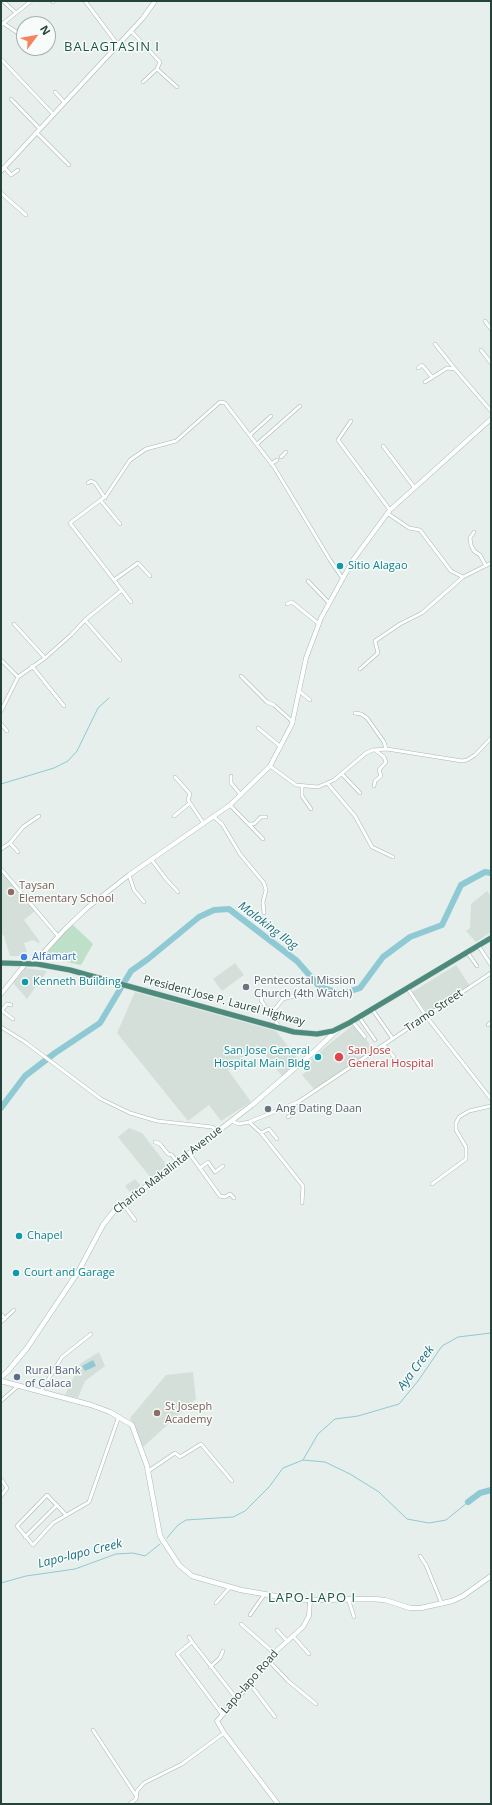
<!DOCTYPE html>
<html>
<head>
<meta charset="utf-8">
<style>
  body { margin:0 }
  #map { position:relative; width:492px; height:1805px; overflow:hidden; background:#e6efeb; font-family:"Open Sans",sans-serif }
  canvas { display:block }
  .frame { position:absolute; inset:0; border:2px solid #24423a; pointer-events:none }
  .north { position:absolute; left:16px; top:16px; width:40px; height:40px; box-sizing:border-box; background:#f7fbf9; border:1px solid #a3b1ad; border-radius:50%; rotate:58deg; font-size:11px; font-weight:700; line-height:16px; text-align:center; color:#24423a }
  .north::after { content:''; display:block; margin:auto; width:14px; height:18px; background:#f4845f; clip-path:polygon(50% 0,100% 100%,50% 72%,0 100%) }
</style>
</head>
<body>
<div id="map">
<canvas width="492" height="1805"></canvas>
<div class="frame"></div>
<div class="north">N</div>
</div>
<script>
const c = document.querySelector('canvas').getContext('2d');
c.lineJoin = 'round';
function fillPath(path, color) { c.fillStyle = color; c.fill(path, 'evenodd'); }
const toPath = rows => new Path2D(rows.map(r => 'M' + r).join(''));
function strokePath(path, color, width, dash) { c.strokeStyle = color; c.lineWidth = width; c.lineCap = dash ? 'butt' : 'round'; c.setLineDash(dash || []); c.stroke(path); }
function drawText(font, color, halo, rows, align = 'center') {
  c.font = font + ' "Open Sans",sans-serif'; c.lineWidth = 3; c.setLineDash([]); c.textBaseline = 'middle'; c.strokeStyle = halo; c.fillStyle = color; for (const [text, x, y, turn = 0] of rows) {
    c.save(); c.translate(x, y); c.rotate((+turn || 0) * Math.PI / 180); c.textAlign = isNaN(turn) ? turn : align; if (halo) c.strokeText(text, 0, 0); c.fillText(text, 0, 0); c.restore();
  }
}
fillPath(toPath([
  [1,871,36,910,24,920,40,942,38,943,33,940,24,943,27,952,26,956,10,956,4,936,1,934],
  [487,891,491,896,491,932,476,942,466,931,470,928,471,904],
  [235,963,244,975,222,991,213,979],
  [456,965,470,986,428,1014,412,992],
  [25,968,47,971,27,999,13,983],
  [135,992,276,1031,298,1059,295,1062,296,1064,282,1076,257,1045,228,1070,251,1102,221,1121,209,1105,188,1121,117,1033],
  [354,1024,374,1050,315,1090,302,1075,309,1069,305,1064],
  [129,1128,142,1133,167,1165,151,1178,118,1137],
  [135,1179,141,1186,131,1194,125,1186],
  [99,1352,105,1366,85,1381,78,1398,65,1395,81,1363],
  [193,1372,196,1399,143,1447,130,1418,166,1375]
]), '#d4dfda');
fillPath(toPath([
  [72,924,93,944,81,965,43,957]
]), '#bfe0c8');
fillPath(toPath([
  [93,1360,96,1366,85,1371,82,1366]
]), '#8ec9d4');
strokePath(toPath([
  [1,784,54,768,68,761,77,751,98,708,109,698],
  [303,1460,318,1434,335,1419,358,1416,399,1404,418,1381,442,1346,458,1337,491,1333],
  [167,1538,178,1525,186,1520,233,1517,245,1511,269,1487,283,1468,303,1460,325,1462,350,1474,379,1492,407,1519,429,1523,446,1520,468,1502],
  [1,1583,26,1576,75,1569,116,1554,133,1553,145,1556,160,1544]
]), '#8ec9d4', 1);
strokePath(toPath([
  [1,1108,25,1076,55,1053,100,1023,131,971,148,959,199,917,214,910,229,909,297,961,319,986,341,994,360,988,383,957,410,937,442,925,461,885,485,872,491,873],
  [468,1502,480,1493,491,1490]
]), '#8ec9d4', 6);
const minor = toPath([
  [3,1,16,13],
  [52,1,53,2],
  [85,1,118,45],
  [3,23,24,37],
  [1,25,31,1],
  [131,31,160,62,157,69],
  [39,48,40,50],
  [1,59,53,114],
  [143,82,157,69,177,87],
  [55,92,64,102],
  [11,99,39,128],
  [36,132,69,165],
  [4,167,11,175,18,170],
  [1,193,26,215],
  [485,321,491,329],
  [435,344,455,369],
  [481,350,491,363],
  [418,368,422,365,432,377],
  [425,382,447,368,455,369,491,411],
  [351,421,338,440,390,510],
  [250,435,271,416],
  [257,444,300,406],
  [383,446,414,487],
  [281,457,286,452],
  [271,464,277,460],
  [88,483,91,481,95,483,105,498],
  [101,501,120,524],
  [387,513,409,528,420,530,451,571,463,577],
  [474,532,470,538,471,545,474,551,480,555,486,566],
  [114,580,138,563,150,576],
  [308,581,329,603],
  [131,602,70,523,106,496,130,460,146,449,176,441,220,402,225,403,274,467,330,560,343,579],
  [287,604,292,602,319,624],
  [85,620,120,660],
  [14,624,45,658],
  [1,660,18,677],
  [32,666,64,706],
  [360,669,378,653,375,641,400,624,422,613,463,577,491,563],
  [241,676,267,702,274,705,293,722],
  [299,691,310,700],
  [1,711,18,677,45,658,71,635,85,620,122,590],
  [355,713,361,714,367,718,384,742,386,749],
  [1,724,7,731],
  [258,728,281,747],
  [270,766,296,785,318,787,334,780,366,753,373,750,387,749,462,761,467,760,475,755,491,738],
  [342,774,360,793],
  [231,776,231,783,241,795],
  [175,777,190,794,188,800,204,824],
  [328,784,355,816,372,847,393,857],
  [302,786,302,796,311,809],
  [374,786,375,781,381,776,379,770,386,762,384,757,375,750],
  [230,805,263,839],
  [174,816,190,803],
  [214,817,222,824,240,854,264,883,266,890,263,902,264,913],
  [249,824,254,824,261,817,266,817],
  [10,843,18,852],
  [1,849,10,843,23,827,39,816],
  [151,859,166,879,178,892],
  [1,869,58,936],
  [129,875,134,890,144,902],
  [478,945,491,965],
  [467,952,477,966],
  [408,989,426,1016,491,1099],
  [263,994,261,1000,280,1028],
  [372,1009,393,1039],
  [1,1010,13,1019],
  [2,1010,7,1004,11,1005],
  [270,1015,283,999,297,995],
  [359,1017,375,1040],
  [352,1021,365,1037],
  [488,1025,491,1022],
  [1,1027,25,1042,101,1099,130,1113,157,1121,212,1127,218,1131],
  [384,1045,394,1057],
  [288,1117,293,1114,290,1106],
  [231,1121,239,1124,249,1122,298,1102,491,973],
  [249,1122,261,1133,303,1186,302,1203],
  [261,1133,269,1129,277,1139],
  [155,1142,160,1144,168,1154,172,1155,177,1162],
  [189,1153,220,1196,225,1197,230,1194,234,1198],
  [200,1168,208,1162,215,1172,223,1166],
  [432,1184,466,1159,466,1147,456,1130,456,1123,459,1117,469,1111,491,1106],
  [123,1204,135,1220],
  [1,1314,5,1319],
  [1,1322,14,1310],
  [41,1391,62,1357,91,1334],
  [1,1401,18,1386],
  [147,1472,175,1453,180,1457,201,1444,232,1481],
  [1,1479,7,1488,1,1496],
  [66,1515,47,1495,17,1526,33,1545,53,1523,89,1502,119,1416],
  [25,1537,57,1505],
  [420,1556,426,1565,442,1604],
  [348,1598,354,1617],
  [216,1603,230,1587],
  [250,1615,264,1595],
  [241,1624,274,1653],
  [277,1630,287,1641],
  [293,1636,309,1654],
  [189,1637,192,1642],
  [268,1660,288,1681,316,1704],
  [210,1667,220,1658,223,1651],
  [250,1684,275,1717],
  [222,1714,177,1654,192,1642,236,1698],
  [93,1730,137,1797],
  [130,1804,136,1799,137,1791,144,1783,182,1764,224,1733]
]);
const tertiary = toPath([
  [1,171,143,18,155,1],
  [33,964,65,929,87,908,129,875,230,805,270,766,292,724,306,658,321,618,353,560,390,510,491,419],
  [1,994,26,963],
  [278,1804,224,1733,217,1721,250,1684,274,1653,303,1627,309,1616,310,1600]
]);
const secondary = toPath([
  [1,1377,8,1371,27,1348,78,1272,103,1225,114,1211,252,1105,317,1049,337,1030],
  [1,1381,91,1405,110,1412,132,1425,147,1466,160,1536,179,1565,192,1576,241,1590,287,1598,310,1600,373,1599,385,1600,410,1608,421,1608,452,1601,463,1596,491,1576]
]);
const trunk = toPath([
  [1,963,37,964,70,970,294,1032,317,1034,333,1031,349,1023,491,938]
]);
strokePath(minor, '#a8b8b2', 4);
strokePath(tertiary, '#a8b8b2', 5);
strokePath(secondary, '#a4bbb3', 5.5);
strokePath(trunk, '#c2cac8', 6);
strokePath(minor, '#fff', 3);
strokePath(tertiary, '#fff', 4);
strokePath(secondary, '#fff', 4.5);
strokePath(trunk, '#4c8a7c', 5);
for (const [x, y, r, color] of [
  [340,566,4,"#0f9aa8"],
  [11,892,4,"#8d6e63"],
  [24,957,4,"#3f7fe0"],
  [25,982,4,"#0f9aa8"],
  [246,987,4,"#6b7280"],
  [318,1057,4,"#0f9aa8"],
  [339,1057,5,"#e0444e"],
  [268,1109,4,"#6b7280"],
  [19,1236,4,"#0f9aa8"],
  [16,1273,4,"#0f9aa8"],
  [17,1377,4,"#5c6f8a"],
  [157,1413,4,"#8d6e63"]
]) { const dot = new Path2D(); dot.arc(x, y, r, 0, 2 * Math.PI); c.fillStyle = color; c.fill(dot); strokePath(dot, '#f7fbf9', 1.5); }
drawText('11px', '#0d838f', '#f7fbf9', [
  ["Sitio Alagao",348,566],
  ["Kenneth Building",33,982],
  ["San Jose General",310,1051,"right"],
  ["Hospital Main Bldg",310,1064,"right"],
  ["Chapel",27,1236],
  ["Court and Garage",24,1273]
], 'left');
drawText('11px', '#785e54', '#f7fbf9', [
  ["Taysan",19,886],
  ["Elementary School",19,899],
  ["St Joseph",165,1407],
  ["Academy",165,1420]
], 'left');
drawText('11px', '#366cbe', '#f7fbf9', [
  ["Alfamart",32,957]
], 'left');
drawText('11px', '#5b616d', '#f7fbf9', [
  ["Pentecostal Mission",254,981],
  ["Church (4th Watch)",254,994],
  ["Ang Dating Daan",276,1109]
], 'left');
drawText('11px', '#24423a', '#f7fbf9', [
  ["President Jose P. Laurel Highway",224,1001,15],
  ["Tramo Street",434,1011,-34],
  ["Charito Makalintal Avenue",168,1170,-38],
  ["Lapo-lapo Road",250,1682,-49]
]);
drawText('11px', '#be3a42', '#f7fbf9', [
  ["San Jose",348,1051],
  ["General Hospital",348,1064]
], 'left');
drawText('11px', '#4e5e75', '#f7fbf9', [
  ["Rural Bank",25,1371],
  ["of Calaca",25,1384]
], 'left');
drawText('italic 12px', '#1c6f80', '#f7fbf9', [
  ["Malaking Ilog",268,926,37],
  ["Aya Creek",416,1368,-53],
  ["Lapo-lapo Creek",80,1554,-14]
]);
c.letterSpacing = '1px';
drawText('13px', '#1f5548', '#f7fbf9', [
  ["BALAGTASIN I",112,47],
  ["LAPO-LAPO I",312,1598]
]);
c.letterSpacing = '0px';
</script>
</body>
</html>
